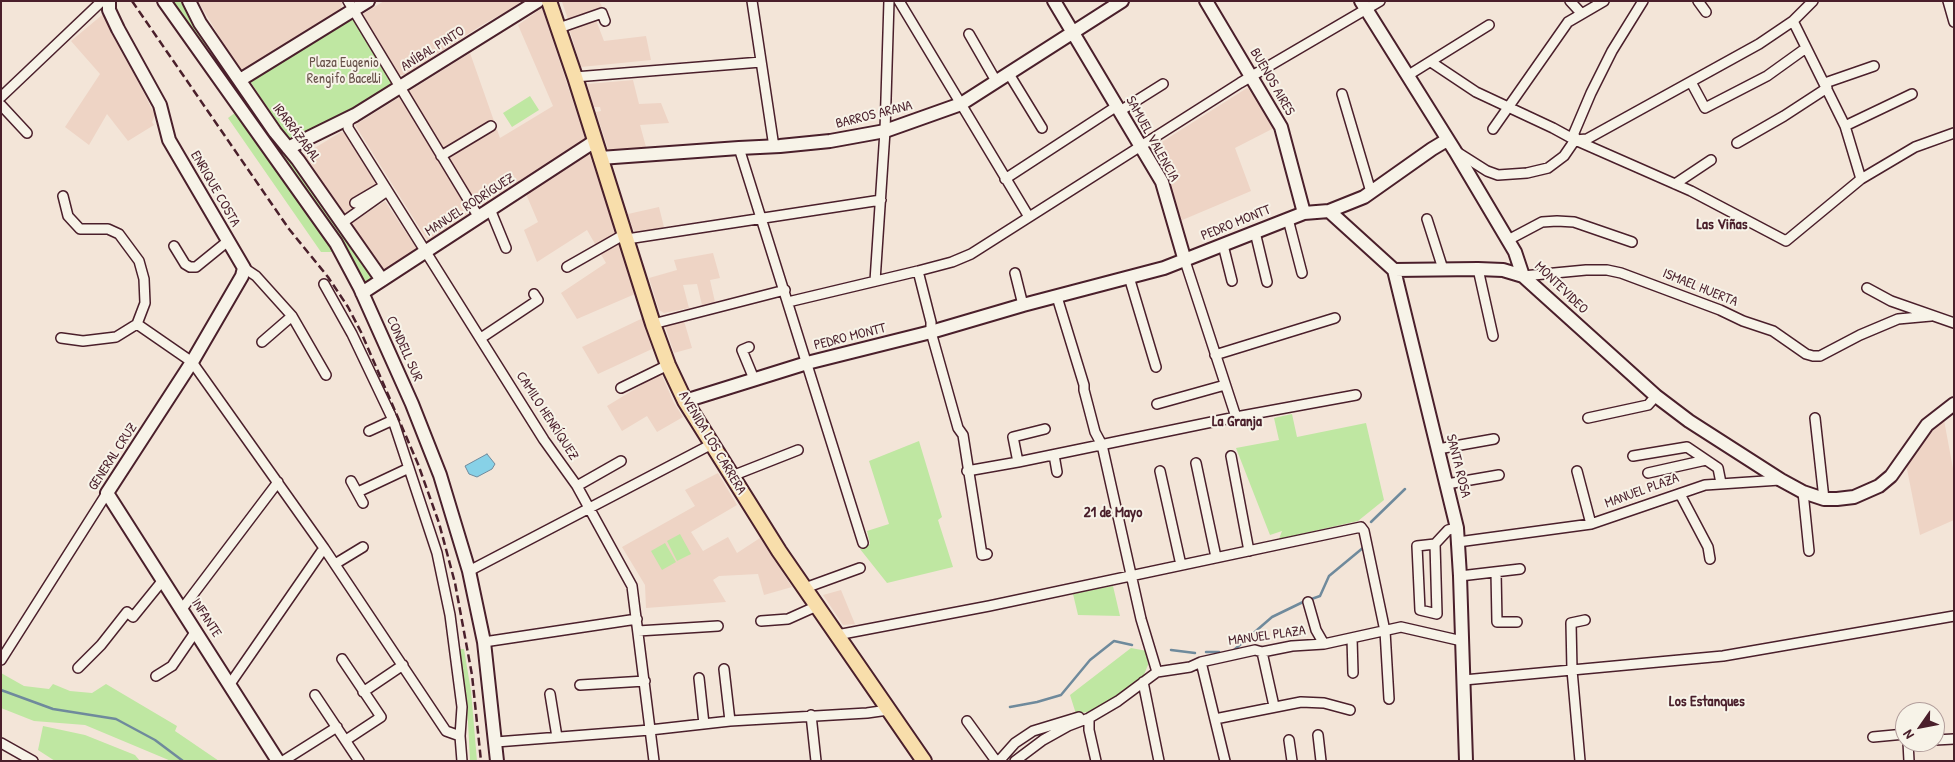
<!DOCTYPE html>
<html>
<head>
<meta charset="utf-8">
<style>
  body { margin:0 }
  #map { position:relative; width:1955px; height:762px; overflow:hidden; background:#f3e5d8; font-family:"Patrick Hand",sans-serif }
  canvas { display:block }
  .frame { position:absolute; inset:0; border:2px solid #4a1f2b; pointer-events:none }
  .north { position:absolute; left:1895px; top:702px; width:50px; height:50px; box-sizing:border-box; background:#f7f3e8; border:1px solid #b29e9c; border-radius:50%; rotate:237deg; font-size:14px; font-weight:700; line-height:20px; text-align:center; color:#4a1f2b }
  .north::after { content:''; display:block; margin:auto; width:18px; height:22px; background:#4a1f2b; clip-path:polygon(50% 0,100% 100%,50% 72%,0 100%) }
</style>
</head>
<body>
<div id="map">
<canvas width="1955" height="762"></canvas>
<div class="frame"></div>
<div class="north">N</div>
</div>
<script>
const c = document.querySelector('canvas').getContext('2d');
c.lineJoin = 'round';
function fillPath(path, color) { c.fillStyle = color; c.fill(path, 'evenodd'); }
const toPath = rows => new Path2D(rows.map(r => 'M' + r).join(''));
function strokePath(path, color, width, dash) { c.strokeStyle = color; c.lineWidth = width; c.lineCap = dash ? 'butt' : 'round'; c.setLineDash(dash || []); c.stroke(path); }
function drawText(font, color, halo, rows, align = 'center') {
  c.font = font + ' "Patrick Hand",sans-serif'; c.lineWidth = 4; c.setLineDash([]); c.textBaseline = 'middle'; c.strokeStyle = halo; c.fillStyle = color; for (const [text, x, y, turn = 0] of rows) {
    c.save(); c.translate(x, y); c.rotate((+turn || 0) * Math.PI / 180); c.textAlign = isNaN(turn) ? turn : align; if (halo) c.strokeText(text, 0, 0); c.fillText(text, 0, 0); c.restore();
  }
}
fillPath(toPath([
  [198,1,341,1,342,3,341,9,241,73],
  [384,1,525,1,482,25,405,75,399,75,363,14],
  [567,1,599,1,603,8,568,19,562,2],
  [542,8,585,138,584,141,429,243,355,125,470,53,500,138,553,106,518,25],
  [102,15,104,15,155,115,152,122,154,125,128,141,107,114,89,145,65,127,100,74,71,41],
  [596,20,604,41,646,36,651,60,581,67,569,28],
  [633,80,639,104,661,103,669,123,640,125,646,147,613,151,608,149,596,112,601,111,600,107,594,107,587,84],
  [1247,88,1252,90,1274,128,1235,148,1251,191,1180,221,1163,170,1153,153,1154,147],
  [341,132,345,133,381,192,343,215,303,159,303,155],
  [589,153,625,258,635,294,577,319,561,293,606,263,587,230,537,262,524,230,538,222,526,194],
  [385,201,417,249,417,252,387,272,382,271,350,226,352,223],
  [659,207,664,227,637,233,633,229,628,214],
  [713,253,720,278,710,280,715,302,702,305,697,284,683,285,689,308,664,313,659,310,649,278,677,270,674,260],
  [643,318,652,349,598,374,582,347],
  [684,321,692,348,674,353,665,326,666,324],
  [661,373,674,403,683,417,657,432,647,416,622,431,607,406],
  [1944,420,1954,474,1954,520,1920,535,1906,464,1931,432],
  [718,473,737,505,691,532,703,551,728,537,737,553,760,538,792,587,764,595,758,574,719,576,713,580,726,602,646,608,645,585,622,547,695,506,685,490],
  [841,590,855,624,843,625,823,595]
]), '#eed4c5');
fillPath(toPath([
  [172,1,181,1,209,44,206,48],
  [354,15,392,79,394,86,302,140,287,138,250,81,252,78],
  [530,96,539,110,512,127,503,113],
  [236,112,335,252,321,252,228,118],
  [272,141,284,151,372,277,369,284,364,283,334,229],
  [1292,414,1297,437,1366,423,1384,500,1358,521,1279,539,1282,531,1270,535,1236,448,1279,440,1274,418],
  [919,441,942,517,938,520,953,567,887,583,860,549,870,544,867,531,889,524,869,461],
  [680,534,691,554,677,561,667,541],
  [665,543,676,562,662,570,651,551],
  [1113,586,1120,616,1078,615,1073,594],
  [1131,648,1147,651,1148,665,1143,677,1108,703,1093,711,1076,714,1070,695],
  [460,649,464,649,471,691,477,761,470,761,468,722],
  [1,673,24,686,49,689,53,684,70,691,92,693,106,684,177,726,175,731,219,761,171,761,85,725,34,721,1,708],
  [43,726,85,735,135,755,140,761,55,761,38,750]
]), '#bfe7a2');
const water = toPath([
  [487,454,495,464,492,469,477,477,469,474,465,466,487,454]
]);
fillPath(water, '#87d1e7');
strokePath(water, '#6f8a9c', 1);
strokePath(toPath([
  [1371,522,1405,489],
  [1171,650,1195,653],
  [1234,650,1272,617,1303,602,1320,596,1329,576,1364,547],
  [1206,652,1219,652],
  [1,690,53,709,116,719,155,740,183,761],
  [1010,707,1037,702,1061,695,1090,660,1114,641,1132,645]
]), '#6f8a9c', 2.5);
const street = toPath([
  [348,1,478,216],
  [752,1,774,147],
  [899,1,1029,217],
  [1570,1,1581,13],
  [1698,1,1706,12],
  [1948,1,1954,22],
  [1793,21,1845,126,1861,179],
  [559,28,602,13,605,21],
  [969,34,996,81],
  [1431,62,1476,92,1553,128,1575,140,1691,191,1786,241,1861,179,1915,147,1954,133],
  [1009,74,1042,128],
  [1407,76,1489,25],
  [575,77,761,62],
  [1691,82,1705,108,1767,76,1806,48],
  [1825,83,1874,66],
  [1342,94,1371,192],
  [1,97,102,1],
  [1,105,27,133],
  [1120,111,1163,84],
  [354,116,348,122,348,128,544,440,577,486,632,586,654,761],
  [1845,126,1912,94],
  [1493,129,1568,22,1604,1],
  [1575,140,1574,133,1591,93,1612,51,1643,1],
  [1737,143,1784,116,1827,88],
  [739,148,863,543],
  [1457,152,1487,171,1498,175,1527,173,1548,168,1564,156,1575,140,1587,139,1759,44,1793,21,1813,1],
  [441,156,491,126],
  [1005,179,1117,106],
  [1675,184,1711,160],
  [63,196,68,216,80,229,108,229,119,234,139,261,144,279,145,303,137,324],
  [355,203,384,186],
  [490,209,506,248],
  [1288,219,1302,273],
  [1427,219,1443,269],
  [342,223,387,191],
  [1255,232,1267,282],
  [627,239,881,200],
  [1508,240,1542,222,1557,221,1574,222,1632,242],
  [1223,245,1232,281],
  [174,246,185,264,190,267,196,267,228,241],
  [1185,261,1236,417],
  [567,267,625,234],
  [244,268,256,276,292,316,326,375],
  [1478,269,1493,336],
  [918,271,931,322,931,332,958,428,963,435,982,555,987,554],
  [1015,273,1023,305],
  [1523,276,1586,270,1607,270,1621,273,1720,310,1743,321,1773,331,1806,354,1813,356,1820,356,1860,335,1898,319,1931,316],
  [1129,277,1156,367],
  [875,281,885,131,889,1],
  [324,284,352,334,393,420,437,553,450,615,462,707,460,736,462,761],
  [1867,288,1891,301,1954,323],
  [1057,297,1084,385,1084,390,1095,432,1102,445,1141,619,1157,672],
  [788,302,918,271,952,262,971,254,1240,83,1380,1],
  [137,324,192,362,324,548,446,731,460,736],
  [653,324,785,290],
  [61,338,83,341,116,337,137,324],
  [481,338,538,300,534,294],
  [262,342,292,316],
  [749,347,742,350,754,379],
  [1215,355,1335,318],
  [621,388,668,365],
  [1157,404,1225,385],
  [1588,418,1648,405,1656,396],
  [1815,418,1824,499],
  [369,431,393,420],
  [1438,449,1494,439],
  [1054,455,1057,472],
  [1231,456,1249,551],
  [1633,456,1687,447,1718,468,1721,483],
  [1018,462,1236,417,1356,395],
  [1196,463,1216,557],
  [967,471,1018,462,1013,437,1045,429],
  [1160,471,1181,565],
  [1577,471,1591,524],
  [1648,473,1706,460],
  [732,476,798,450],
  [351,481,363,503],
  [1447,484,1499,475],
  [577,486,621,461],
  [358,492,409,468],
  [1803,492,1809,551],
  [1680,494,1708,547,1710,559],
  [1458,542,1591,524,1705,485,1780,480],
  [1435,544,1437,614,1420,610,1417,546,1435,544,1448,530,1457,528],
  [335,564,363,547],
  [469,571,712,444],
  [1496,572,1497,622,1517,622],
  [1460,576,1520,569],
  [805,588,860,568],
  [1308,602,1316,630,1324,644],
  [182,609,278,482],
  [761,621,788,619,817,606],
  [638,631,718,626],
  [837,635,989,606,1361,527,1364,531,1385,631,1389,699],
  [1352,638,1353,673],
  [484,642,637,619],
  [1262,652,1274,706],
  [342,659,381,717,346,740],
  [1,660,107,493],
  [1201,662,1225,761],
  [78,668,101,645,127,612,133,617,163,580],
  [724,669,730,721],
  [156,676,172,666,196,631],
  [699,678,704,724],
  [1464,680,1723,656,1954,616],
  [1143,682,1159,761],
  [230,684,324,548],
  [580,685,645,681],
  [363,692,403,665],
  [550,694,557,737],
  [315,695,359,761],
  [811,715,816,761],
  [1089,718,1089,730,1096,761],
  [1215,719,1301,702,1324,703,1350,710],
  [967,721,996,761],
  [1318,735,1321,761],
  [1873,737,1905,734],
  [1289,740,1292,761],
  [1935,740,1954,739],
  [496,742,650,730,730,721,867,713,888,710],
  [1908,742,1909,761],
  [1,743,33,761],
  [283,761,337,727],
  [999,761,1015,743,1033,731,1079,717],
  [1015,761,1043,740,1068,726,1089,718,1118,701,1157,672,1190,667,1201,662,1255,650,1262,652,1292,646,1324,644,1401,627,1462,641],
  [1580,761,1572,670,1571,623,1585,620]
]);
const secondary = toPath([
  [109,1,109,10,118,29,160,105,169,140,244,268,242,276,192,362,107,493,278,761],
  [164,1,336,243,360,288,412,404,440,475,469,571,484,642,497,761],
  [189,1,200,23,275,132,298,160,382,280],
  [1054,1,1162,182,1185,261],
  [1206,1,1281,127,1304,213],
  [1361,1,1455,151,1515,252,1523,276,1656,396,1689,421,1781,480,1803,492,1824,499,1837,499,1854,497,1879,486,1891,476,1927,425,1954,404],
  [240,80,368,1],
  [288,148,355,115,538,1],
  [600,158,739,148,780,146,830,141,885,131,961,104,1122,1],
  [1329,211,1394,270,1457,528,1460,576,1466,761],
  [1394,270,1478,269,1503,270,1523,276],
  [362,293,595,141],
  [685,401,807,363,931,332,1023,305,1164,268,1304,213,1329,211,1364,197,1432,149,1447,140]
]);
const primary = toPath([
  [549,1,575,77,653,324,668,365,685,401,779,551,924,761]
]);
strokePath(street, '#4a1f2b', 12);
strokePath(secondary, '#4a1f2b', 16);
strokePath(primary, '#4a1f2b', 18);
strokePath(street, '#f7f3e8', 9);
strokePath(secondary, '#f7f3e8', 12);
strokePath(primary, '#f8deab', 14);
strokePath(toPath([
  [132,1,289,229,328,277,348,307,361,332,418,464,439,523,455,583,472,675,481,761]
]), '#4a1f2b', 2.5, [8, 4]);
drawText('14px', '#4a1f2b', '#f7f3e8', [
  ["ANÍBAL PINTO",433,49,-32],
  ["BUENOS AIRES",1272,82,60],
  ["BARROS ARANA",874,115,-14],
  ["IRARRÁZABAL",296,133,53],
  ["SAMUEL VALENCIA",1152,139,61],
  ["ENRIQUE COSTA",215,189,60],
  ["MANUEL RODRÍGUEZ",470,205,-33],
  ["PEDRO MONTT",1236,223,-22],
  ["MONTEVIDEO",1561,288,44],
  ["ISMAEL HUERTA",1700,288,22],
  ["PEDRO MONTT",850,337,-14],
  ["CONDELL SUR",404,349,66],
  ["CAMILO HENRÍQUEZ",547,416,57],
  ["AVENIDA LOS CARRERA",712,443,59],
  ["GENERAL CRUZ",113,457,-57],
  ["SANTA ROSA",1458,466,76],
  ["MANUEL PLAZA",1642,491,-20],
  ["INFANTE",206,618,57],
  ["MANUEL PLAZA",1267,636,-8]
]);
drawText('14px', '#675149', '#f7f3e8', [
  ["Plaza Eugenio",344,63],
  ["Rengifo Bacelli",344,79]
]);
drawText('bold 15px', '#4a1f2b', '#f7f3e8', [
  ["Las Viñas",1722,225],
  ["La Granja",1237,422],
  ["21 de Mayo",1113,513],
  ["Los Estanques",1707,702]
]);
</script>
</body>
</html>
